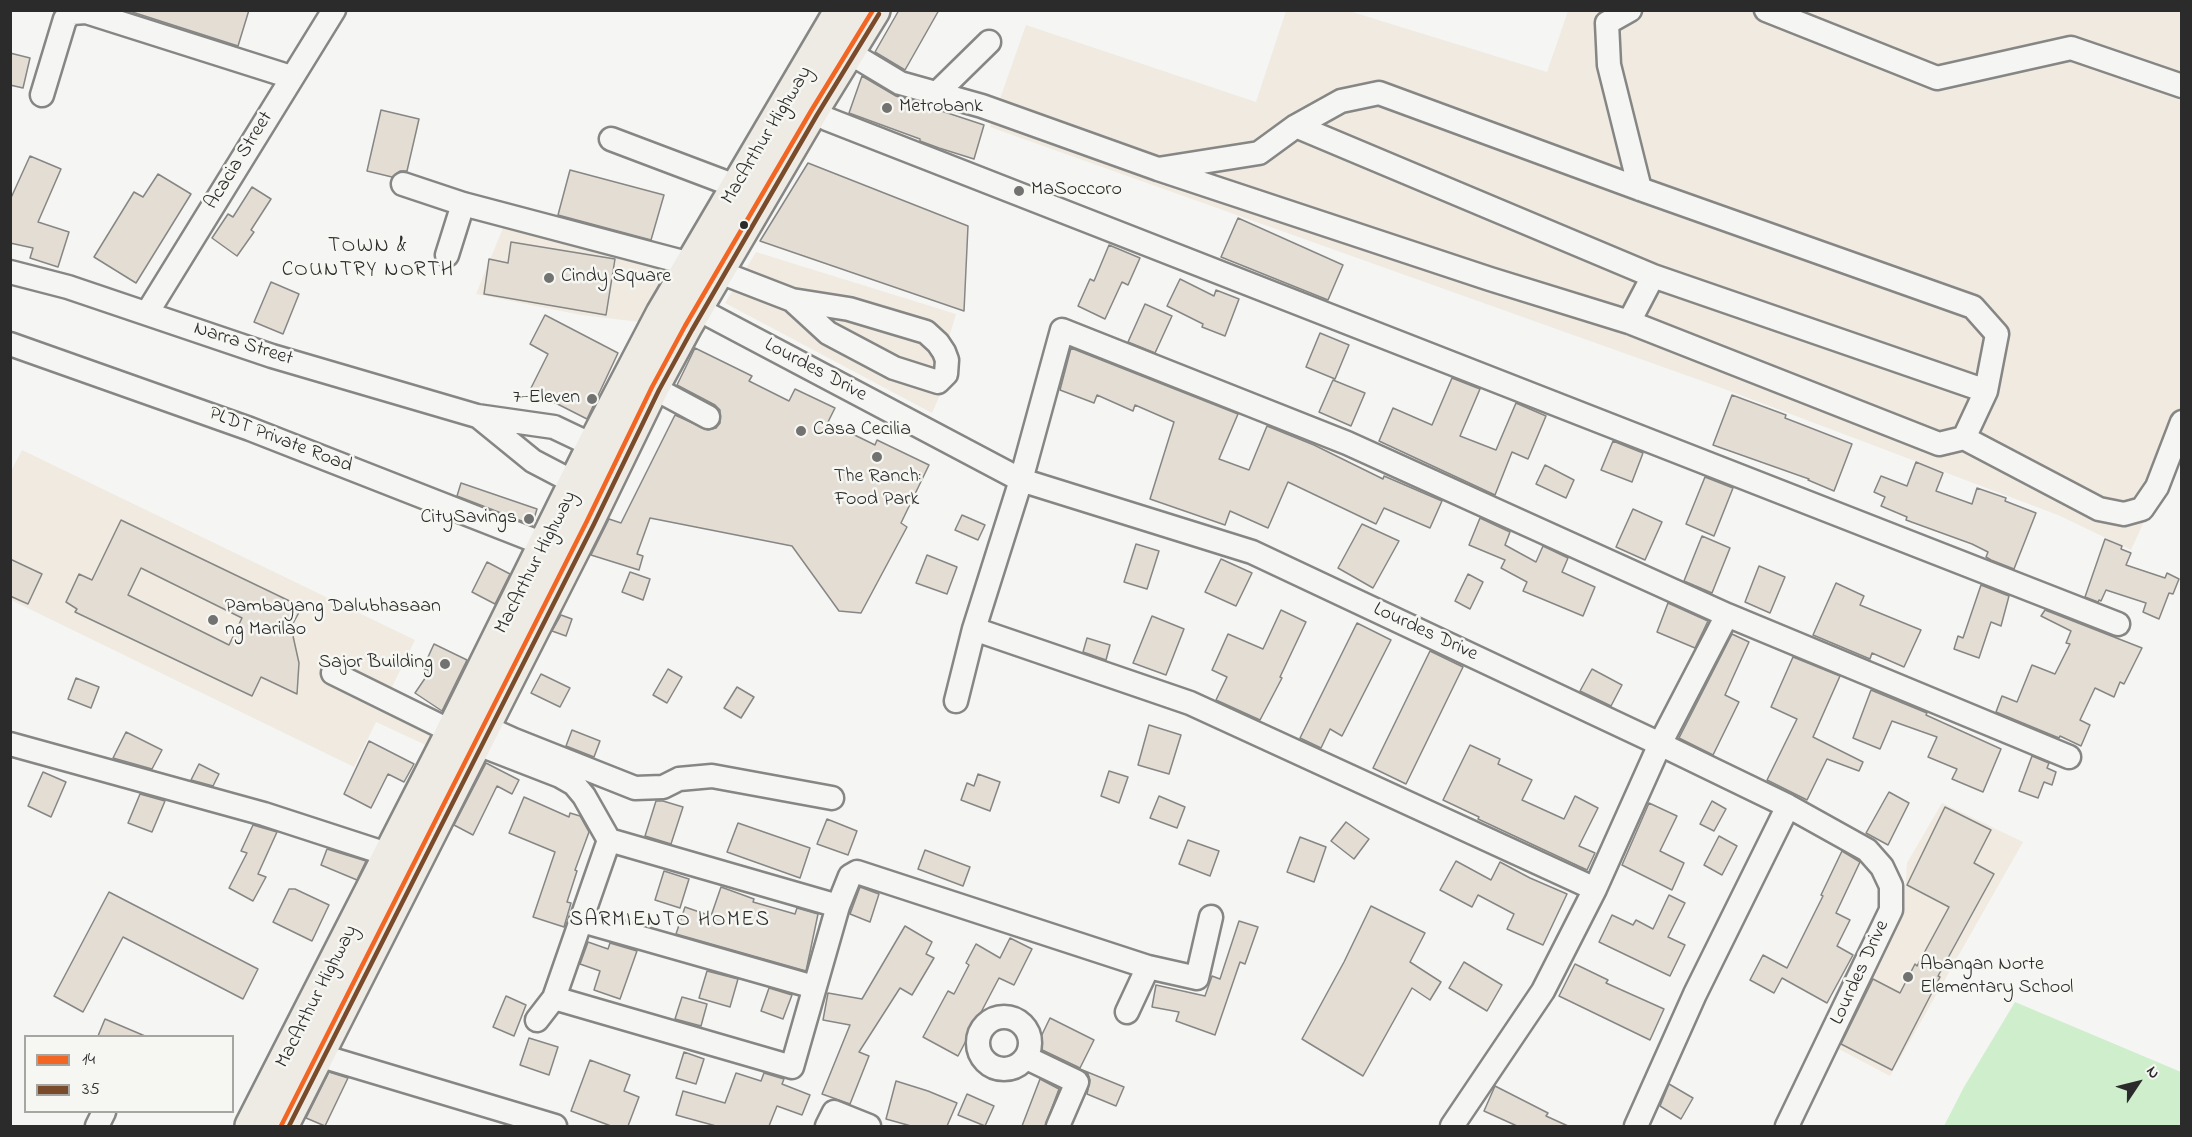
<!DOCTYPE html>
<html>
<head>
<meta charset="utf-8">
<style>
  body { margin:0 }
  #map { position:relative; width:2192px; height:1137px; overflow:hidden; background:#f5f5f3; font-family:"Indie Flower",sans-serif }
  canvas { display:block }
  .frame { position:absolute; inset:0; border:12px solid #2b2b2b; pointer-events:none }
  .legend { position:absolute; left:24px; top:1035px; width:210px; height:78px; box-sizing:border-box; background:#f6f6f2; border:2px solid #a5a5a2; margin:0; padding:8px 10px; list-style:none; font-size:18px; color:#2b2b2b }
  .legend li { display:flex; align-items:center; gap:12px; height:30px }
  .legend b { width:30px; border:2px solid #a5a5a2 }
  .north { position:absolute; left:2108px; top:1053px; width:60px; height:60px; -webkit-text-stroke:4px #f6f6f2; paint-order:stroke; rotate:55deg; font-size:16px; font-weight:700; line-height:24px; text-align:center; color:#2b2b2b }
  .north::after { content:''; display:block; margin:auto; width:21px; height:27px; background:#2b2b2b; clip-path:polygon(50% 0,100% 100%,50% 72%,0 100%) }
</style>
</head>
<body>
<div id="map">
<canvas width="2192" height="1137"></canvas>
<div class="frame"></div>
<ul class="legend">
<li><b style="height:8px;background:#f26522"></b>14</li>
<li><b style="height:8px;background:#7a4b2a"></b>35</li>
</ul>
<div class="north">N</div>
</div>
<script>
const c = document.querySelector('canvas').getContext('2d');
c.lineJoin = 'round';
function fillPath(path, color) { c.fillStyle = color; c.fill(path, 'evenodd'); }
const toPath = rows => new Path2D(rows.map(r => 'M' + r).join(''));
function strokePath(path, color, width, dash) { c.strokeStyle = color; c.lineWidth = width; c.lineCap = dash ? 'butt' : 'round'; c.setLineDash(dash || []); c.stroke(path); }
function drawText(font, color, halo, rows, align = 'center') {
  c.font = font + ' "Indie Flower",sans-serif'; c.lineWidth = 5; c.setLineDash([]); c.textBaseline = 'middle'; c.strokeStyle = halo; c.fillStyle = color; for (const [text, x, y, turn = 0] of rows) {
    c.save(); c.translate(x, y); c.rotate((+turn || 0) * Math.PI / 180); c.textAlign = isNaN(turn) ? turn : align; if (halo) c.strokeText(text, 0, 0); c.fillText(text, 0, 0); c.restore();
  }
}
fillPath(toPath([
  [1286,11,1349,11,1547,72,1568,11,2181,11,2181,441,2131,550,2058,515,1719,387,990,127,1026,25,1256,102],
  [503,228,672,273,649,323,581,315,476,294],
  [756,252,956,314,946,347,954,363,932,413,725,303],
  [22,450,415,640,389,693,443,719,430,747,376,722,354,767,11,600,10,473],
  [1942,803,2023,842,1890,1076,1833,1046,1904,907,1907,863]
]), '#f0eae1');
fillPath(toPath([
  [2015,1002,2181,1072,2181,1126,1944,1126,1964,1087]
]), '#ceeecc');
const building = toPath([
  [126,10,249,10,238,46,126,10],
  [899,10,939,10,905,70,875,52,899,10],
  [10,53,30,58,23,88,10,85,10,53],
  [862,76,896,96,984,125,974,159,939,148,920,141,920,139,849,113,862,76],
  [381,110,419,119,407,171,400,171,392,177,367,171,381,110],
  [30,156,61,169,38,222,69,232,58,267,30,258,33,248,10,243,10,200,30,156],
  [808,163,968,226,964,311,760,241,808,163],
  [570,170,664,195,651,240,558,215,570,170],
  [158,174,191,194,136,283,94,257,134,192,143,197,158,174],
  [252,187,271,199,251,230,254,232,237,256,212,238,228,214,233,217,252,187],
  [1238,218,1343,265,1328,300,1221,257,1238,218],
  [511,242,615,259,606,315,484,294,489,259,508,263,511,242],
  [1109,245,1140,258,1128,285,1122,282,1105,319,1078,306,1090,279,1094,281,1109,245],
  [1180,279,1214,296,1216,290,1239,299,1225,336,1202,327,1203,324,1167,306,1180,279],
  [271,282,299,294,283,334,254,322,271,282],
  [1145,304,1172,316,1155,353,1128,342,1145,304],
  [545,315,618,353,587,419,530,390,548,354,530,344,545,315],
  [1320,333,1349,345,1335,379,1306,367,1320,333],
  [695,348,752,376,749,381,789,401,795,389,835,408,828,422,875,445,877,440,929,465,901,523,907,527,861,613,839,611,792,546,650,518,637,554,643,556,639,570,591,555,609,519,621,523,675,415,708,430,716,428,720,423,720,410,715,405,677,385,695,348],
  [1071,348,1238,414,1219,459,1249,470,1267,426,1314,445,1383,479,1384,476,1442,501,1430,528,1384,508,1376,524,1288,482,1268,528,1230,511,1225,525,1150,499,1174,422,1135,405,1133,411,1097,395,1094,403,1060,390,1071,348],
  [1452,378,1480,389,1460,436,1496,450,1516,403,1546,416,1528,459,1512,452,1495,495,1379,441,1393,408,1432,425,1452,378],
  [1333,380,1365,393,1351,426,1319,412,1333,380],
  [1732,395,1786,415,1785,418,1852,444,1834,491,1808,480,1809,479,1713,445,1732,395],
  [1613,441,1643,453,1632,482,1601,470,1613,441],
  [1916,462,1943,473,1936,491,1972,504,1977,488,2006,498,2005,501,2036,513,2014,569,1991,560,1986,557,1988,552,1972,544,1906,520,1907,517,1881,506,1885,497,1874,492,1881,476,1907,486,1916,462],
  [1545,465,1574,480,1566,498,1536,484,1545,465],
  [1705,477,1733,488,1714,536,1686,524,1705,477],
  [461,483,537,509,532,525,457,496,461,483],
  [1633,509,1662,522,1645,560,1616,547,1633,509],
  [962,515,985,525,978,540,955,530,962,515],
  [1480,518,1510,532,1505,545,1536,562,1543,546,1568,558,1562,572,1595,587,1583,616,1523,591,1527,582,1501,568,1505,560,1469,545,1480,518],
  [121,520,302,607,291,627,299,663,297,694,261,677,252,696,75,612,77,609,66,602,79,574,92,580,121,520],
  [141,568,242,618,229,645,128,595,141,568],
  [1362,524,1399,541,1373,588,1338,568,1362,524],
  [1702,536,1730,548,1712,593,1684,581,1702,536],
  [2105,539,2122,546,2121,549,2131,553,2126,565,2165,578,2167,573,2179,579,2173,594,2169,593,2159,619,2143,612,2146,603,2106,590,2101,601,2099,600,2098,602,2085,597,2105,539],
  [1136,544,1159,551,1147,589,1124,582,1136,544],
  [927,555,957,567,947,594,916,583,927,555],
  [10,559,42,574,28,604,10,596,10,559],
  [1221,559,1252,573,1236,606,1205,592,1221,559],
  [487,562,510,574,495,604,472,592,487,562],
  [1759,566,1785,577,1770,613,1745,602,1759,566],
  [630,572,650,579,643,600,622,592,630,572],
  [1468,574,1483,582,1470,609,1455,601,1468,574],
  [1836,583,1864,596,1860,605,1921,630,1904,667,1872,653,1870,659,1813,635,1836,583],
  [1981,585,2009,596,2001,626,1991,622,1979,658,1954,649,1958,636,1963,638,1981,585],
  [1668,603,1708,621,1695,648,1657,632,1668,603],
  [1281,610,1306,622,1280,677,1282,678,1260,720,1216,700,1227,677,1212,670,1228,634,1263,649,1281,610],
  [2045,610,2142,648,2124,684,2120,682,2114,697,2095,688,2080,720,2090,725,2081,746,2060,736,2059,738,1996,712,2002,696,2017,702,2032,665,2055,674,2070,644,2066,643,2071,631,2041,616,2045,610],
  [561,615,572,619,566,636,552,631,561,615],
  [1152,616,1184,629,1166,675,1133,663,1152,616],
  [1357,623,1391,640,1342,736,1330,729,1321,748,1300,738,1357,623],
  [1732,634,1749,642,1725,695,1739,702,1713,755,1679,738,1732,634],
  [1087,638,1110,645,1106,660,1083,652,1087,638],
  [434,644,467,660,442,711,415,693,430,671,423,668,434,644],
  [1430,651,1463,667,1406,784,1373,768,1430,651],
  [1793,657,1840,676,1813,737,1863,762,1859,771,1827,759,1807,800,1767,780,1797,719,1771,707,1793,657],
  [668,669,682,677,667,703,653,695,668,669],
  [1592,669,1622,685,1611,706,1580,691,1592,669],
  [541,674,570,688,560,707,531,693,541,674],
  [76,678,99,687,91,708,68,699,76,678],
  [737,687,754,697,741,718,724,708,737,687],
  [1871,690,1927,713,1926,715,2001,749,1983,792,1952,779,1957,769,1928,757,1937,737,1892,721,1880,749,1853,738,1871,690],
  [1149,725,1181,735,1169,774,1138,765,1149,725],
  [572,730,600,741,594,757,566,746,572,730],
  [126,732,162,750,152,769,113,758,126,732],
  [369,741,414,764,404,782,388,774,371,808,344,794,369,741],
  [1470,745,1500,759,1498,764,1532,780,1522,800,1564,819,1575,796,1598,808,1579,846,1595,853,1587,870,1478,819,1479,817,1443,800,1470,745],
  [2032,756,2049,763,2047,768,2056,772,2052,785,2044,782,2038,798,2019,791,2032,756],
  [486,763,519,780,512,794,497,786,473,835,454,825,486,763],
  [199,764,219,774,213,786,191,780,199,764],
  [1109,771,1128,777,1119,803,1101,796,1109,771],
  [43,772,66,782,51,817,28,806,43,772],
  [978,774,1000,782,990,811,961,800,967,783,974,786,978,774],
  [1889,792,1909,803,1888,845,1866,833,1889,792],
  [140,794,165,801,152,832,128,823,140,794],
  [1159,796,1185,807,1177,828,1150,818,1159,796],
  [524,797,569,817,570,813,580,816,589,832,575,870,577,871,567,902,571,903,564,927,533,917,555,852,509,833,524,797],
  [656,801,663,801,683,807,671,844,645,836,656,801],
  [1712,801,1726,809,1714,831,1700,824,1712,801],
  [1649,803,1677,816,1660,851,1684,863,1672,890,1622,865,1649,803],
  [1945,807,1991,830,1974,863,1994,874,1938,976,1940,977,1892,1070,1841,1044,1873,979,1900,993,1915,964,1917,966,1949,907,1907,885,1945,807],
  [827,819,857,831,848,855,817,844,827,819],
  [1346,822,1369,839,1354,859,1331,841,1346,822],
  [738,823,810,848,800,878,727,852,738,823],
  [253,825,277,832,258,874,266,877,253,901,229,888,247,853,241,851,253,825],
  [1719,836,1737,846,1722,875,1704,865,1719,836],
  [1300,837,1326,847,1314,882,1287,872,1300,837],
  [1188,840,1219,851,1210,876,1179,864,1188,840],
  [327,849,366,861,357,880,321,865,327,849],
  [925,850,970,867,963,886,918,869,925,850],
  [1842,851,1860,862,1836,913,1850,920,1837,946,1853,955,1827,1003,1782,978,1774,993,1750,980,1763,955,1787,968,1823,896,1821,895,1842,851],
  [1456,861,1491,880,1500,862,1530,878,1567,894,1543,945,1507,929,1514,914,1478,895,1472,907,1440,890,1456,861],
  [664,871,689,879,680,908,655,900,664,871],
  [721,887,754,899,753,902,795,914,797,908,818,914,806,971,676,934,685,907,711,916,721,887],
  [860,887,879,894,870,922,850,914,860,887],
  [289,889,295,889,329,905,312,941,273,922,289,889],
  [109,892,258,969,243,999,123,937,83,1012,54,996,109,892],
  [1669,895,1685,903,1668,937,1685,945,1670,976,1599,942,1612,915,1633,925,1636,920,1653,929,1669,895],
  [1371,906,1425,933,1410,962,1441,982,1430,1000,1412,988,1363,1076,1302,1039,1344,962,1371,906],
  [1239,921,1258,927,1245,964,1240,962,1215,1035,1176,1021,1179,1012,1152,1007,1156,985,1205,996,1212,976,1220,979,1239,921],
  [905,926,932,942,926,954,934,958,912,995,900,988,859,1052,869,1056,850,1104,822,1094,850,1025,823,1020,828,993,862,999,905,926],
  [1010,938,1032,949,1014,985,999,978,958,1056,923,1037,948,991,954,994,969,965,966,963,976,944,1000,958,1010,938],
  [588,942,608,949,610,943,637,951,620,999,594,990,600,971,580,964,588,942],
  [1464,962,1502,985,1487,1011,1449,988,1464,962],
  [1575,964,1608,980,1606,983,1664,1009,1650,1040,1559,996,1575,964],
  [707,971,738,979,730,1007,699,998,707,971],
  [769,988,792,995,783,1019,761,1011,769,988],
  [506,996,526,1005,514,1036,493,1027,506,996],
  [682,997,707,1004,701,1026,675,1019,682,997],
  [1050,1018,1094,1040,1080,1068,1036,1047,1050,1018],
  [105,1019,145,1036,98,1036,105,1019],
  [529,1038,558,1047,549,1075,520,1065,529,1038],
  [684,1052,704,1059,696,1084,676,1078,684,1052],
  [590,1060,630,1075,624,1091,639,1097,628,1126,611,1126,571,1111,590,1060],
  [1080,1069,1124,1087,1116,1106,1087,1094,1090,1080,1088,1074,1080,1069],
  [329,1072,348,1078,325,1126,306,1118,329,1072],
  [736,1073,761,1081,764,1073,784,1079,782,1084,810,1095,802,1115,777,1106,769,1126,716,1126,676,1115,683,1091,725,1103,736,1073],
  [1040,1079,1059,1089,1045,1126,1022,1126,1040,1079],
  [896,1081,928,1091,957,1103,947,1126,911,1126,886,1119,896,1081],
  [1669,1084,1693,1098,1681,1119,1660,1106,1669,1084],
  [1495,1086,1548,1113,1546,1116,1568,1126,1517,1126,1484,1111,1495,1086],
  [967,1094,994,1106,985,1126,958,1115,967,1094]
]);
fillPath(building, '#e4ddd4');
strokePath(building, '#868685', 1.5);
const minor = toPath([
  [1630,10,1607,23,1609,65,1640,189],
  [1766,10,1937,78,2071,48,2182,86],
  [835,44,900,83,982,106,1158,169,1490,279,1629,322,1939,444,1964,438,1986,391,1997,334,1973,307,1640,189,1379,93,1341,101,1296,126,1259,153,1158,169],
  [938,92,989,42],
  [42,95,65,19,72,13,86,12,291,77],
  [811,111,827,119,2118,624],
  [1296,126,1653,276,1986,391],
  [611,139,738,187],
  [403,184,463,204,717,271,792,300,849,309,926,332,938,343,944,352,947,360,946,374,938,382,894,368,828,333,792,300],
  [447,255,463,204],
  [10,272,68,287,272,356,477,416,554,427,594,446],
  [696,308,1021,480,1252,552,1660,744,1788,806,1867,850,1882,867,1891,886,1891,910,1787,1126],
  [147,313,334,10],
  [1629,322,1653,276],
  [10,344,250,429,546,545],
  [652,387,708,417],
  [479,417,533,461,577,484],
  [1964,438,2099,509,2124,514,2142,509,2157,487,2182,422],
  [1727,615,2069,757],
  [974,629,1190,703,1595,889,1543,991,1452,1126],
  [333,673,475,743,560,776,574,784,584,796,609,840,554,998,537,1020],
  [956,701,974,629,1021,480,1062,330,1347,443,1727,615,1660,744,1595,889],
  [483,726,514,740,635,788,663,787,679,779,712,776,832,798],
  [10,744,264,814,390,855],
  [838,906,850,876,857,872,1148,967,1127,1012],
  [582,921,814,987],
  [1148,967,1197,978,1211,917],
  [554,998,792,1067,838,906,609,840],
  '978 1043a26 26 0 1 1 52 0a26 26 0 1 1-52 0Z',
  [318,1055,555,1126],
  [1027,1058,1077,1082,1058,1126],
  [97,1126,104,1112],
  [827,1126,834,1112,869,1126],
  [1636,1126,1695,994,1788,806]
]);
const highway = toPath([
  [252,1126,447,744,594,446,663,314,842,10],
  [281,1126,587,521,652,387,685,326,811,111,873,10]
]);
strokePath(minor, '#868685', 27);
strokePath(highway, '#868685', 38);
strokePath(minor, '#f5f5f3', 22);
strokePath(highway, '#eeebe4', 33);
strokePath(toPath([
  [281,1126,587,521,652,387,685,326,811,111,873,10]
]), '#f26522', 4.5);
strokePath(toPath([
  [289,1126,594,524,659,390,692,330,817,115,879,14]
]), '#7a4b2a', 4.5);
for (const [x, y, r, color] of [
  [887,108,6,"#727271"],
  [1019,191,6,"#727271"],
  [744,225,5,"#2b2b2b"],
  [549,278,6,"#727271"],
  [592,399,6,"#727271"],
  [801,431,6,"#727271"],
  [877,457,6,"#727271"],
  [529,519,6,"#727271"],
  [213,620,6,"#727271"],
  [445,664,6,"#727271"],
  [1908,977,6,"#727271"]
]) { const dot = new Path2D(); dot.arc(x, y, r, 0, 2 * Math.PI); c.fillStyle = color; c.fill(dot); strokePath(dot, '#f6f6f2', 2); }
drawText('20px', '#2b2b2b', '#f6f6f2', [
  ["Metrobank",899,108],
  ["MaSoccoro",1031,191],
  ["Cindy Square",561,278],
  ["7-Eleven",580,399,"right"],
  ["Casa Cecilia",813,431],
  ["The Ranch:",877,478,"center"],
  ["Food Park",877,501,"center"],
  ["CitySavings",517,519,"right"],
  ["Pambayang Dalubhasaan",225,608],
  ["ng Marilao",225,631],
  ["Sajor Building",433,664,"right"],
  ["Abangan Norte",1920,966],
  ["Elementary School",1920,989]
], 'left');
drawText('20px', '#2b2b2b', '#f6f6f2', [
  ["MacArthur Highway",768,136,-59],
  ["Acacia Street",240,161,-58],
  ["Narra Street",243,345,18],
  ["Lourdes Drive",815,371,28],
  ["PLDT Private Road",280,441,21],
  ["MacArthur Highway",537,563,-63],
  ["Lourdes Drive",1425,633,25],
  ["Lourdes Drive",1861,973,-65],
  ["MacArthur Highway",318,997,-63]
]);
c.letterSpacing = '1.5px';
drawText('21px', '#2b2b2b', '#f6f6f2', [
  ["TOWN &",368,248],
  ["COUNTRY NORTH",368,272],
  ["SARMIENTO HOMES",670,922]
]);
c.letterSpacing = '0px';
</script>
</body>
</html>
